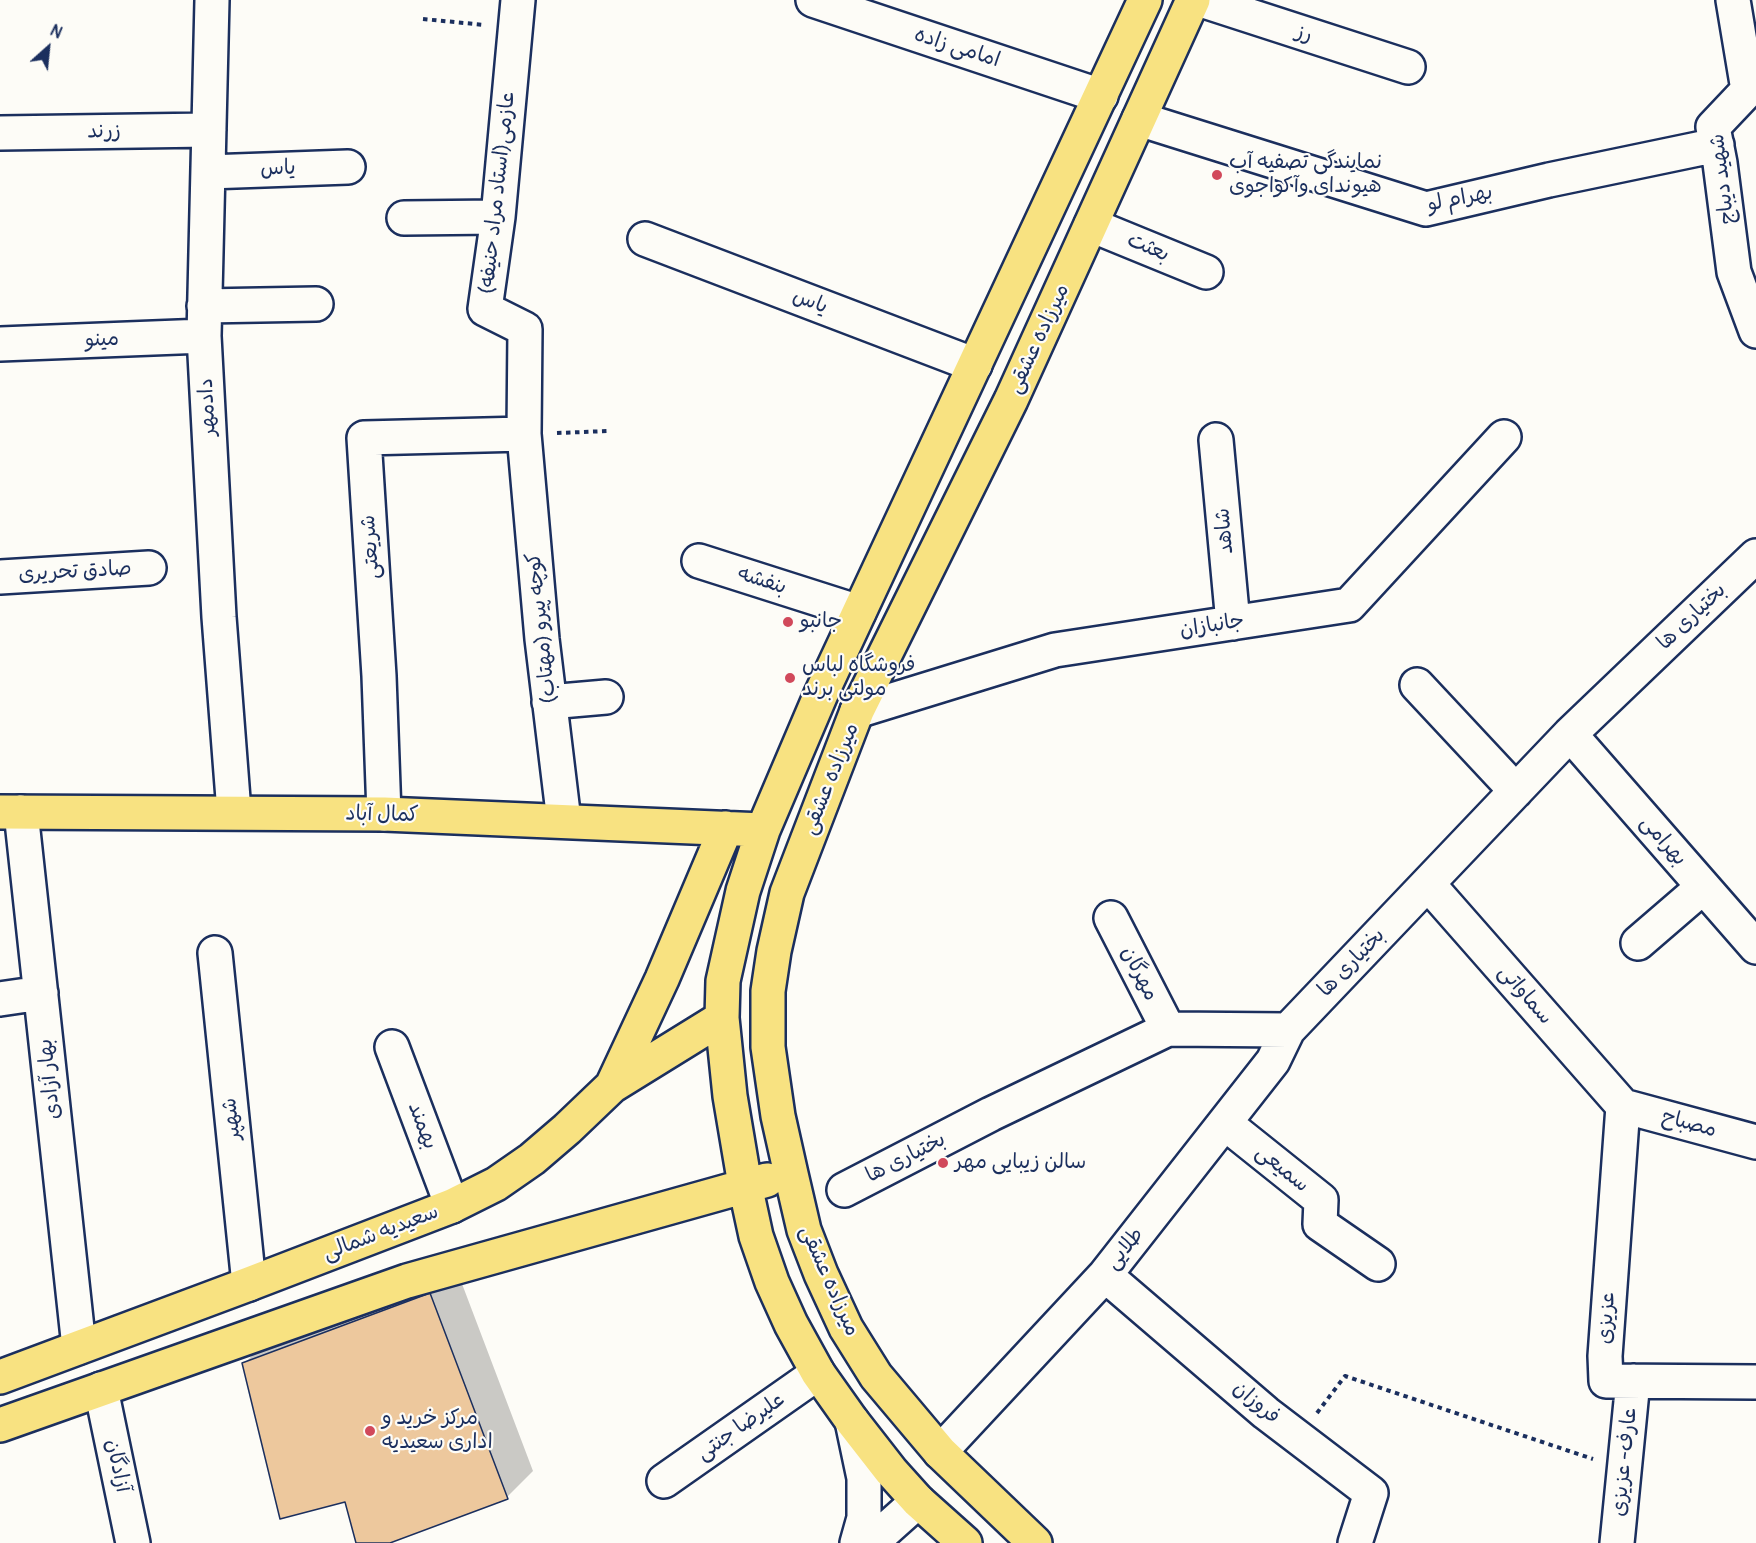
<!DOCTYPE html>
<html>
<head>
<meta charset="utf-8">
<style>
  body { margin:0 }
  #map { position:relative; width:1756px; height:1543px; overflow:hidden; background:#fdfcf7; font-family:Pangolin,sans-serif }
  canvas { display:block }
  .north { position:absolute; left:18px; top:18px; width:60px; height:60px; -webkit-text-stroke:4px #fdfcf7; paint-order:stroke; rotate:27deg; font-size:16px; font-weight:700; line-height:24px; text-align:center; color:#1b2f5e }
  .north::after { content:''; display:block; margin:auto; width:21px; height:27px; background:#1b2f5e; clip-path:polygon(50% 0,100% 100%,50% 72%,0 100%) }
</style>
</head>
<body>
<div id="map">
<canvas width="1756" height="1543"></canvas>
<div class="north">N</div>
</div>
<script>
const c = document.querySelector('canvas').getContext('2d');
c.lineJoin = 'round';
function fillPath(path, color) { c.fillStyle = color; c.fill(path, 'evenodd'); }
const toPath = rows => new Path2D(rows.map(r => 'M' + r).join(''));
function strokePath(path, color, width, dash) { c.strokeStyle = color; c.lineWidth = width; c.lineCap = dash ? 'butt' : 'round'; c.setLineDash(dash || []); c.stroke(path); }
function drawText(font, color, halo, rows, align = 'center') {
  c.font = font + ' Pangolin,"Playpen Sans Arabic",sans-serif'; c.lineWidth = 4.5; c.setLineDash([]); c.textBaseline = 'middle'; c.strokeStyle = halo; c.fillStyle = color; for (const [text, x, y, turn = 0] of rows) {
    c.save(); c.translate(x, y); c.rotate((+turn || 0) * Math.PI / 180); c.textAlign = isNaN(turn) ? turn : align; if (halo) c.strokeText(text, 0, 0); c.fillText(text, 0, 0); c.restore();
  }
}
fillPath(toPath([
  [456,1268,533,1471,507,1497,386,1543,358,1543,346,1500,244,1364,270,1337]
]), '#0003');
const building = toPath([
  [430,1293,508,1499,390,1543,356,1543,345,1502,280,1519,242,1363,430,1293]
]);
fillPath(building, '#edc89d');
strokePath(building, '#1b2f5e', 1.5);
const minor = toPath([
  [212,0,204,336,219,617,234,812],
  [518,0,498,217,485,309,525,329,524,434,542,639,564,821],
  [813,0,1101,96],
  [1201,0,1408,67],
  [1733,0,1748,90,1713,127,1720,163,1734,272,1756,331],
  [1139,119,1426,209,1549,180,1717,145],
  [0,133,209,130],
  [208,172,348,167],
  [404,218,498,217],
  [1091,225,1206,272],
  [645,239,975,365],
  [204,306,316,304],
  [0,344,204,336],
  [1216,440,1233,623],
  [699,561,859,612],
  [0,577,149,568],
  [1417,685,1516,791],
  [549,702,606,697],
  [857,711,1055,650,1349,605,1504,437],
  [1570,734,1756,947],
  [21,812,79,1347],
  [384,814,379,676,364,438,524,434],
  [1428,884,1623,1106],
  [1111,918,1168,1029],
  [1638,943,1703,887],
  [215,953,249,1284],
  [0,999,41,993],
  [392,1047,452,1206],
  [1623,1106,1605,1356,1606,1381,1756,1382],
  [1623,1106,1756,1142],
  [1226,1124,1321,1200,1320,1224,1378,1264],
  [844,1190,991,1114,1168,1029,1288,1030],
  [1105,1275,1266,1413,1371,1493,1355,1543],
  [101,1389,133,1543],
  [852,1421,864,1478,864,1518,857,1543],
  [940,1452,1105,1275,1273,1061,1288,1030,1570,734,1756,556],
  [664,1481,818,1373],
  [871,1543,918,1501],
  [1617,1543,1633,1381]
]);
const major = toPath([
  [0,812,384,814,763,830],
  [612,1086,662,979,726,828],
  [0,1377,249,1284,452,1206,496,1184,532,1159,567,1129,612,1086,722,1018],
  [0,1425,407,1281,767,1180],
  [965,1543,918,1501,891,1471,852,1421,818,1373,791,1324,772,1282,756,1236,745,1185,730,1096,722,1018,723,981,743,891,763,830,821,694,1145,0],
  [1035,1543,940,1452,876,1376,846,1328,821,1274,804,1230,791,1174,778,1116,768,1047,768,991,774,951,787,893,857,711,1011,400,1193,0]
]);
strokePath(minor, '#1b2f5e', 38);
strokePath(major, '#1b2f5e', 38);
strokePath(toPath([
  [423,19,485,25],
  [557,433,609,431],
  [1317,1413,1345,1376,1593,1459]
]), '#1b2f5e', 4, [4.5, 4.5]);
strokePath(minor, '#fdfcf7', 33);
strokePath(major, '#f8e281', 33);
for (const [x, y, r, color] of [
  [1217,175,6,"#d1495b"],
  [788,622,6,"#d1495b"],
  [790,678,6,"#d1495b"],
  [943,1163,6,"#d1495b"],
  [370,1431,6,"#d1495b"]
]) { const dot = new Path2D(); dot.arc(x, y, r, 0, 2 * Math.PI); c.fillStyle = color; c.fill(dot); strokePath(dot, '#fdfcf7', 2); }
drawText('21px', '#1b2f5e', '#fdfcf7', [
  ["رز",1304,34,18],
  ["امامی زاده",957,48,18],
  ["زرند",104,132,-1],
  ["یاس",278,169,-2],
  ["شهید دیباج",1723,179,-97],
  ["عازمی(استاد مراد حنیفه)",498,193,-84],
  ["بهرام لو",1460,199,-11],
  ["بعثت",1148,248,23],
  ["یاس",810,302,21],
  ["میرزاده عشقی",1039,339,-65],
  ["مینو",102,340,-2],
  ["دادمهر",208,407,-93],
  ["شاهد",1225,531,-95],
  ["شریعتی",371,547,-94],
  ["صادق تحریری",75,572,-3],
  ["بنفشه",762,581,18],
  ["بختیاری ها",1692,617,-44],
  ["جانبازان",1212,626,-9],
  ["کوچه پیرو (مهتاب)",542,628,-96],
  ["میرزاده عشقی",831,779,-68],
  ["کمال آباد",382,815,1],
  ["بهرامی",1663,841,49],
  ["بختیاری ها",1352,963,-46],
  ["مهرگان",1139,974,63],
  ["سماواتی",1525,995,49],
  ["بهار آزادی",50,1079,-96],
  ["شهپر",232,1119,-96],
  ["مصباح",1689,1124,15],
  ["بهمند",422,1126,69],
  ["بختیاری ها",906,1158,-27],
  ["سمیعی",1282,1169,39],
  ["سعیدیه شمالی",381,1233,-21],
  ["طلایی",1125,1249,-51],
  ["میرزاده عشقی",829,1281,66],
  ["عزیزی",1607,1318,-86],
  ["فروزان",1256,1403,40],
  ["علیرضا جنتی",741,1427,-35],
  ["عارف- عزیزی",1625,1462,-84],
  ["آزادگان",117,1466,78]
]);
drawText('21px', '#1b2f5e', '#fdfcf7', [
  ["نمایندگی تصفیه آب",1229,163],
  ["هیوندای وآکواجوی",1229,187],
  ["جانبو",800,622],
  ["فروشگاه لباس",802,666],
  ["مولتی برند",802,690],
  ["سالن زیبایی مهر",955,1163],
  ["مرکز خرید و",382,1419],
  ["اداری سعیدیه",382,1443]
], 'left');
</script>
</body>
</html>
